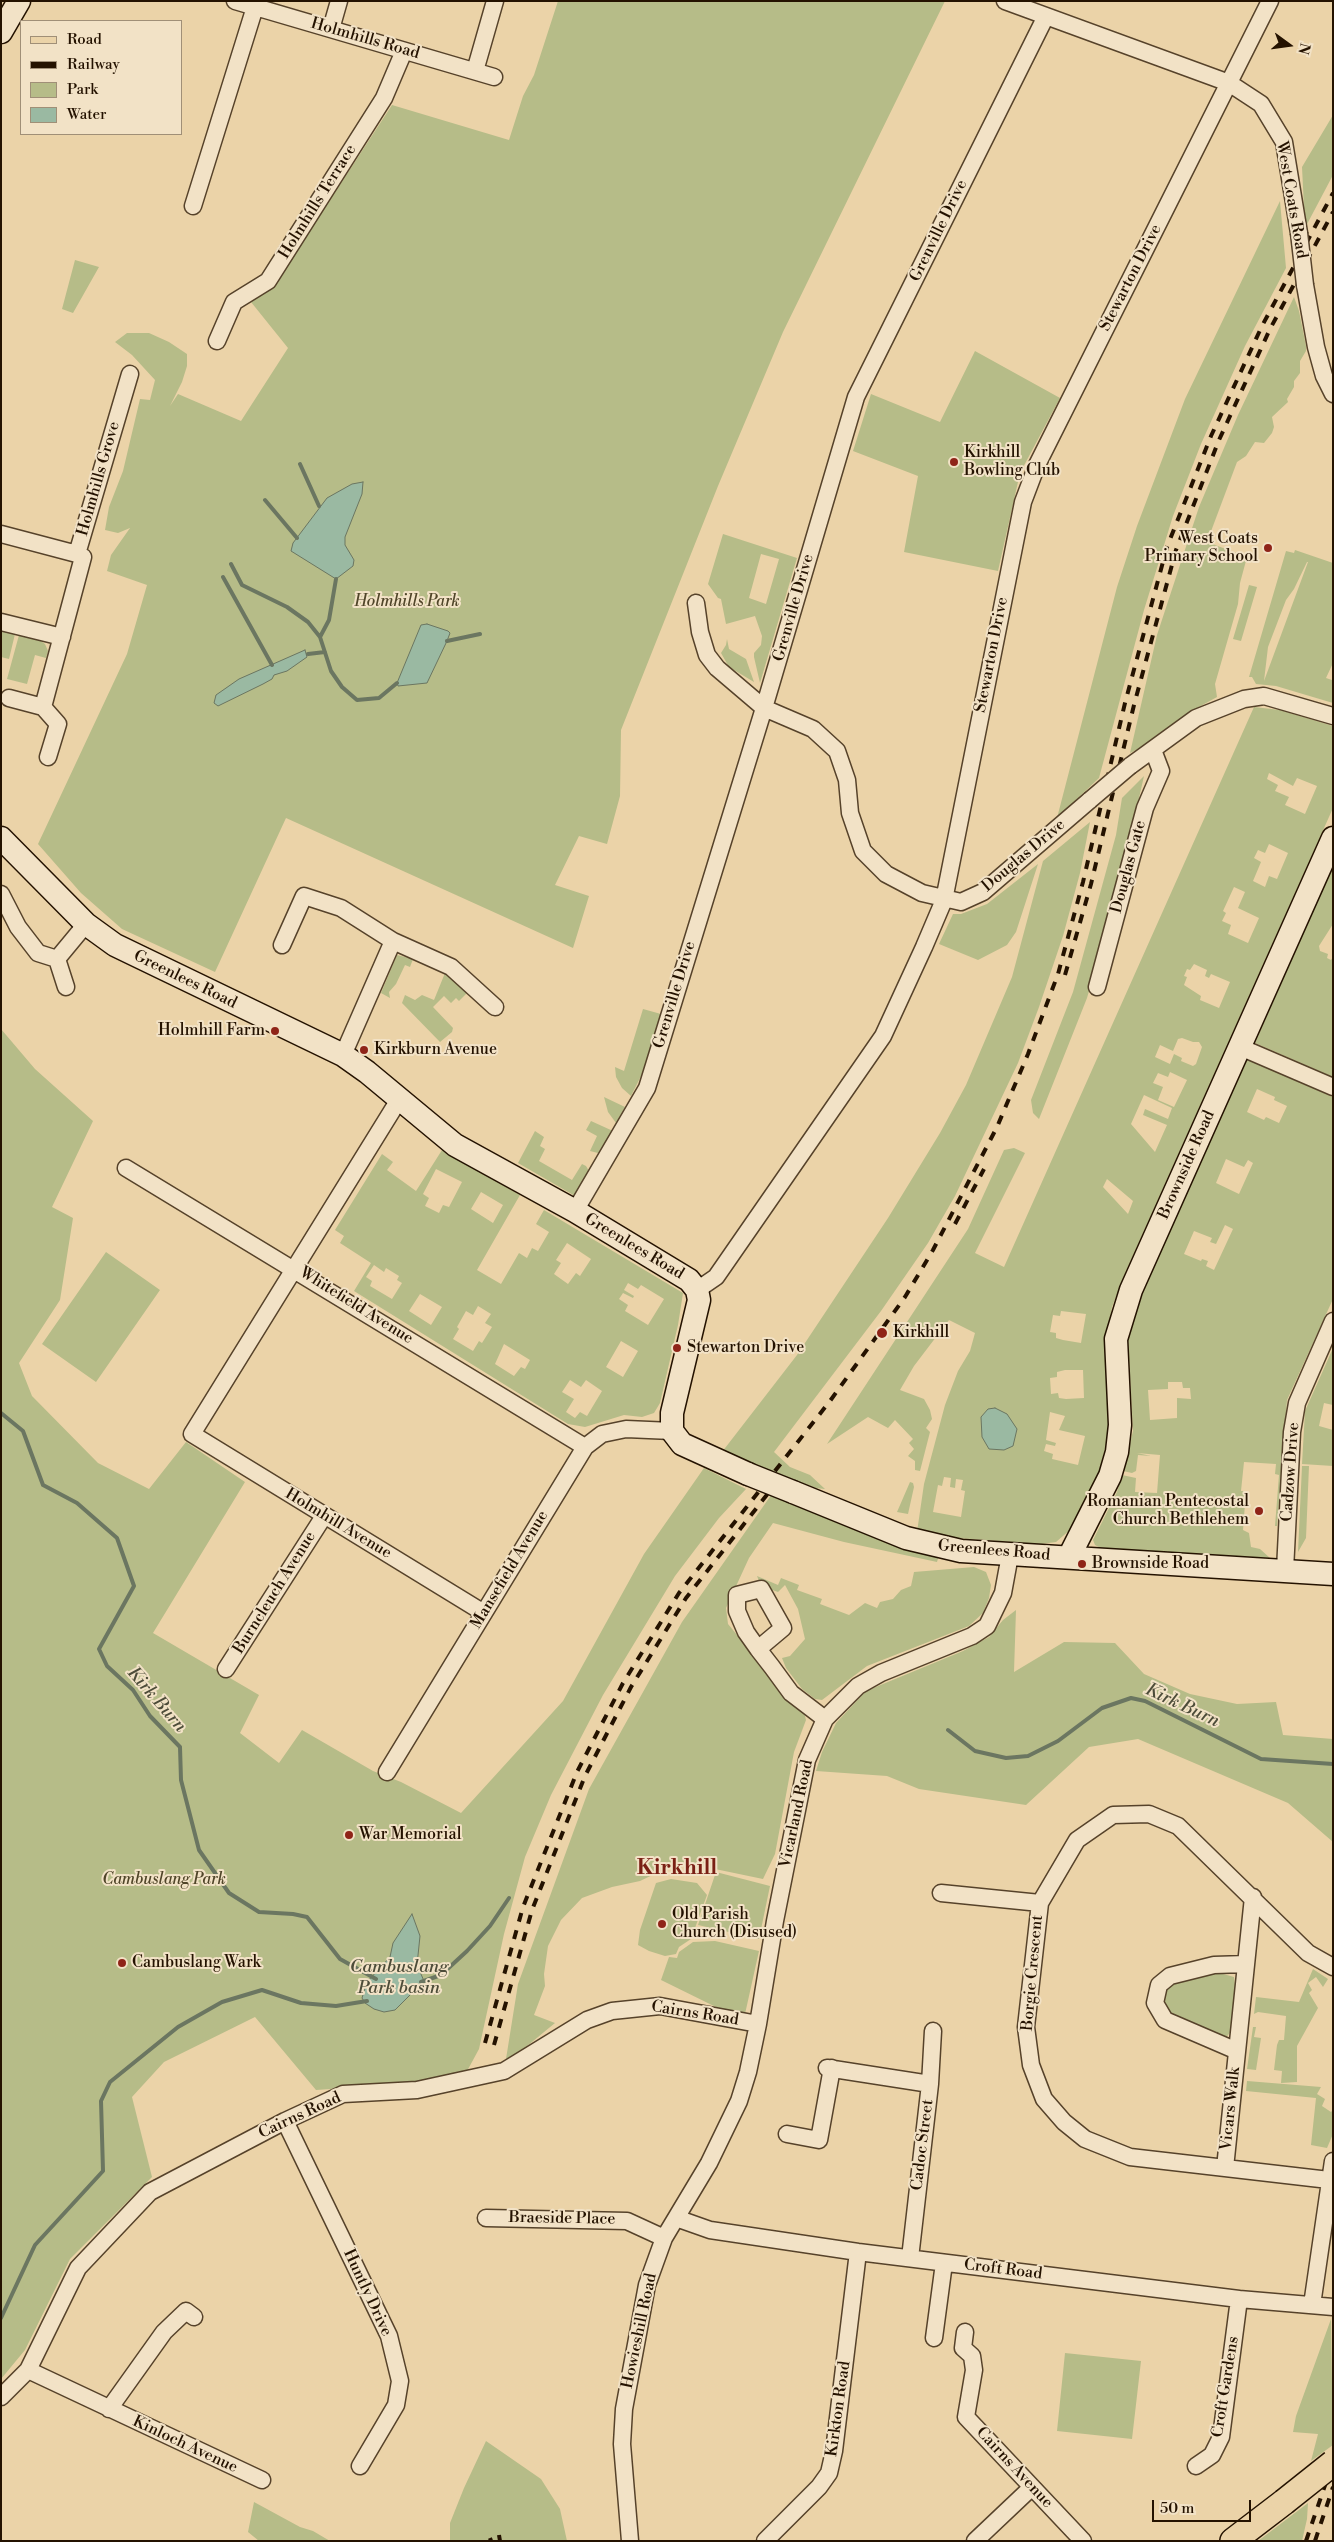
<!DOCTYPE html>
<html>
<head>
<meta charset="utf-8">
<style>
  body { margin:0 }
  #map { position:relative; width:1334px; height:2542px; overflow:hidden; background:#ebd3a8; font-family:"Libre Bodoni",serif }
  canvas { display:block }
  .frame { position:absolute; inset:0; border:2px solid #241200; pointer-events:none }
  .legend { position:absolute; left:20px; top:20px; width:162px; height:115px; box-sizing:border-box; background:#f2e2c6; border:1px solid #a08f77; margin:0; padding:6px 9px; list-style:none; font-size:15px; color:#241200 }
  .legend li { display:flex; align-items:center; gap:10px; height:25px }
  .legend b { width:25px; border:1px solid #a08f77 }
  .north { position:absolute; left:1264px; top:20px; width:50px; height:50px; -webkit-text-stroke:4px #f2e2c6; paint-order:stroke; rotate:104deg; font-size:14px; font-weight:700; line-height:20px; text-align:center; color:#241200 }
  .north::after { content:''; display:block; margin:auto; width:18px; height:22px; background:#241200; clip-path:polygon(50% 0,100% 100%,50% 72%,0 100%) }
  .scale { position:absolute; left:1152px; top:2500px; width:99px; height:22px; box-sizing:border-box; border:2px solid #241200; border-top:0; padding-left:6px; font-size:15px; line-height:18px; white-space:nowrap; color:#241200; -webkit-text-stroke:4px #f2e2c6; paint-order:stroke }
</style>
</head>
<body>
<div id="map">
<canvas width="1334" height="2542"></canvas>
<div class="frame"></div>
<ul class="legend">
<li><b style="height:6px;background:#ebd3a8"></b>Road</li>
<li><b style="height:6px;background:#241200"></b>Railway</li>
<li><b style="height:14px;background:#b6bc88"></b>Park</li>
<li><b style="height:14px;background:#9ab9a2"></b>Water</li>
</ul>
<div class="north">N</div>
<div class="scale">50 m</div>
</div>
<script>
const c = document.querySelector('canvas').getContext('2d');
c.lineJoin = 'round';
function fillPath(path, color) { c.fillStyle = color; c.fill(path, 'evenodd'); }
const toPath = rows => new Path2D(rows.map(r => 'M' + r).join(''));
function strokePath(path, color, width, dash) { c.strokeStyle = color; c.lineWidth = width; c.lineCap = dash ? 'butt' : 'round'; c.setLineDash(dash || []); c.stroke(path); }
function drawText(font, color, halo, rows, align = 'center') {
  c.font = font + ' "Libre Bodoni",serif'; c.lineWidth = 4; c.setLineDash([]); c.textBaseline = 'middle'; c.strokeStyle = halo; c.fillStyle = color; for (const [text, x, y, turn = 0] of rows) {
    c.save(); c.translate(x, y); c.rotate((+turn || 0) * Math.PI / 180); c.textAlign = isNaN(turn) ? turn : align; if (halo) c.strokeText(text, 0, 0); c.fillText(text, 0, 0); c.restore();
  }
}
fillPath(toPath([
  [558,1,945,1,783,332,718,486,621,730,620,796,607,844,579,836,555,885,589,896,573,948,286,818,215,972,122,929,81,893,38,844,127,654,147,585,107,571,111,555,130,528,118,533,105,530,109,507,123,471,140,399,150,400,155,380,132,355,115,342,127,333,149,333,169,342,187,354,187,366,182,382,170,406,178,394,241,421,288,348,251,302,281,275,392,105,509,140,523,96,534,75],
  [1333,115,1333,175,1305,228,1302,167],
  [1280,201,1286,268,1245,346,1201,444,1173,516,1144,610,1099,778,1057,818,1117,587,1137,526,1185,399],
  [75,260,99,267,73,313,62,309],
  [1294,297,1299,311,1306,346,1306,351,1300,361,1300,373,1294,381,1294,387,1287,399,1288,402,1272,417,1274,427,1272,433,1264,443,1255,442,1246,456,1237,462,1207,542,1247,557,1240,583,1238,604,1215,684,1217,697,1188,713,1153,738,1148,744,1130,753,1157,635,1199,507,1238,415],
  [975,351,1060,398,1020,473,998,571,904,552,918,476,853,451,871,394,940,422],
  [723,534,797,558,760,683,754,657,754,653,761,645,762,636,755,616,726,624,721,599,718,598,708,584],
  [761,554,779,559,766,604,749,598],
  [1295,550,1333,563,1333,663,1326,678,1332,680,1333,703,1276,686,1256,684,1252,677,1249,677,1286,551,1294,553],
  [1307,562,1308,562,1264,681,1268,647,1286,600,1294,589],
  [1249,585,1257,587,1241,641,1233,639],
  [1,630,15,634,9,659,1,657],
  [19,635,38,639,45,644,48,651,46,658,35,655,27,684,7,679],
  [727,639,729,649,746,659,754,682,729,667,721,653,726,645],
  [1254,707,1280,710,1333,726,1333,808,1126,1271,1112,1307,1105,1344,1110,1417,1108,1437,1098,1476,1071,1529,1056,1542,1041,1544,943,1537,917,1532,924,1484,945,1405,958,1371,970,1351,975,1333,949,1320,914,1366,900,1390,924,1399,930,1410,932,1419,926,1428,930,1432,920,1471,915,1470,915,1461,908,1456,914,1449,909,1443,913,1439,895,1420,888,1428,868,1417,827,1444,968,1229,1004,1150,1014,1148,1025,1153,975,1253,1004,1267],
  [1269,773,1293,786,1297,778,1317,786,1305,814,1285,805,1289,797,1275,791,1278,785,1267,779],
  [1269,844,1288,853,1277,879,1269,876,1265,887,1253,881,1261,862,1254,858,1258,850,1265,853],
  [1234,887,1245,892,1238,908,1259,918,1248,943,1228,934,1231,925,1222,921,1226,913,1223,911],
  [1194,964,1207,970,1205,976,1209,978,1211,974,1230,982,1219,1008,1200,1000,1201,996,1184,985,1187,977,1184,976,1187,969,1190,970],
  [1182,1038,1193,1042,1199,1042,1202,1047,1196,1064,1193,1066,1181,1061,1182,1058,1174,1054,1170,1064,1155,1057,1160,1045,1173,1051,1178,1039],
  [1170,1072,1187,1080,1174,1107,1158,1100,1163,1087,1153,1083,1158,1073,1168,1077],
  [1144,1095,1172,1108,1168,1119,1145,1109,1143,1115,1167,1125,1155,1152,1131,1124],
  [1107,1179,1133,1201,1128,1214,1103,1187],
  [1061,1311,1086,1314,1081,1343,1063,1340,1056,1338,1056,1333,1050,1332,1053,1315,1060,1316],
  [1065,1370,1083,1370,1084,1398,1066,1399,1059,1398,1058,1393,1051,1394,1050,1378,1057,1377,1057,1372],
  [1050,1412,1065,1416,1059,1430,1085,1436,1078,1465,1052,1459,1053,1454,1044,1451,1046,1444,1055,1446,1056,1443,1046,1440],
  [944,1477,951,1478,950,1487,955,1488,956,1479,963,1480,961,1490,965,1491,961,1517,933,1512,938,1485,942,1486],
  [1144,776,1119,886,1087,998,1039,1119,1033,1113,1031,1100,1073,992,1116,835,1122,798],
  [1090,822,1080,873,1063,936,1039,1007,1018,1063,955,1196,928,1243,881,1311,774,1452,790,1467,810,1475,825,1489,816,1488,722,1452,797,1355,888,1218,940,1133,966,1085,1012,977,1043,861],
  [1038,864,1016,932,1007,945,978,960,939,944,953,914,961,914,987,904],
  [1333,866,1333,924,1319,946,1320,951,1328,954,1327,958,1331,960,1333,957,1333,1077,1255,1043],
  [397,955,413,959,410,967,405,965,396,984,389,992,390,998,381,993],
  [445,973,467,993,459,1001,456,998,451,1003,444,996,433,1007,453,1028,452,1032,440,1042,402,1003,405,995,415,1000,422,995,434,1000],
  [643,1009,661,1014,644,1070,631,1096,622,1088,616,1077,615,1067,624,1071],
  [1,1029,35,1069,93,1121,52,1207,73,1218,60,1300,19,1363,32,1396,98,1463,149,1489,186,1442,245,1482,153,1633,259,1695,240,1733,279,1763,302,1730,373,1771,401,1782,461,1813,563,1701,644,1554,704,1468,746,1489,719,1518,675,1576,603,1695,551,1795,525,1857,504,1934,479,2049,466,2073,403,2084,316,2090,255,2017,164,2062,132,2097,152,2177,70,2259,25,2350,1,2379],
  [1246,1059,1333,1097,1333,1299,1287,1400,1277,1526,1275,1526,1279,1475,1275,1474,1276,1464,1244,1462,1241,1491,1246,1491,1243,1530,1249,1533,1251,1547,1260,1549,1270,1558,1101,1548,1095,1545,1093,1540,1117,1492,1122,1475,1136,1478,1135,1492,1157,1493,1160,1455,1137,1453,1151,1456,1138,1455,1136,1471,1132,1473,1123,1471,1133,1431,1128,1340,1138,1305,1168,1232],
  [1257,1089,1275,1097,1274,1100,1287,1106,1279,1123,1266,1117,1264,1120,1247,1112],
  [1226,1159,1244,1167,1248,1160,1253,1163,1239,1194,1216,1183],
  [1225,1225,1233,1229,1214,1270,1206,1266,1208,1261,1202,1259,1201,1261,1184,1254,1194,1231,1212,1238,1210,1242,1216,1244],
  [1168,1382,1182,1382,1183,1388,1190,1388,1191,1399,1177,1398,1177,1418,1150,1420,1148,1390,1168,1389],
  [604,1097,625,1107,616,1123,608,1112],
  [591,1121,613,1131,598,1153,590,1151,597,1136,586,1130],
  [535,1131,544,1137,540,1146,545,1149,539,1161,572,1180,582,1164,586,1166,589,1171,575,1196,518,1163],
  [442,1150,520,1195,477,1270,501,1284,519,1253,527,1258,532,1248,538,1251,549,1232,536,1224,544,1210,683,1293,678,1325,660,1403,654,1413,642,1417,624,1415,585,1427,568,1424,354,1291,371,1263,340,1243,344,1236,335,1230,382,1154,393,1162,387,1170,416,1191],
  [436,1169,462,1182,449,1207,443,1205,439,1213,425,1206,429,1198,423,1194],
  [481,1192,503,1205,493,1223,471,1209],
  [567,1243,591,1259,580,1276,576,1273,568,1284,554,1274,561,1263,556,1260],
  [374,1265,384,1272,386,1268,399,1276,397,1280,402,1283,392,1299,370,1286,372,1281,366,1277],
  [628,1283,638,1289,641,1285,664,1299,648,1325,625,1311,628,1305,619,1299,623,1293,633,1298,634,1296,624,1290],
  [420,1294,442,1307,431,1325,409,1311],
  [478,1306,491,1314,485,1323,492,1327,482,1343,479,1341,473,1351,453,1339,459,1329,457,1327,466,1311,473,1315],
  [621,1341,638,1351,623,1377,606,1367],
  [504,1344,530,1360,525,1369,521,1367,514,1376,495,1364],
  [570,1380,581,1387,586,1380,602,1391,587,1416,580,1412,575,1418,566,1412,574,1399,562,1392],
  [106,1252,160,1290,96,1382,42,1344],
  [1333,1348,1333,1405,1324,1403,1319,1426,1333,1430,1333,1466,1302,1464,1305,1411],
  [1302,1466,1309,1466,1306,1538,1298,1552],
  [910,1482,913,1483,914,1487,908,1514,897,1512],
  [774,1491,939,1555,937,1562,844,1542,773,1523,749,1558,726,1608,728,1624,775,1681,775,1686,804,1712,806,1720,794,1752,775,1854,763,1879,691,1864,663,1870,640,1881,612,1887,582,1898,561,1920,548,1946,544,1974,545,1986,534,2015,555,2023,521,2051,506,2059,518,1984,589,1789,682,1622],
  [974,1567,986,1572,991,1585,989,1598,983,1613,969,1626,867,1666,822,1700,815,1699,802,1689,786,1668,782,1658,790,1656,805,1639,798,1609,785,1585,778,1592,761,1586,757,1576,778,1585,781,1578,799,1585,797,1590,822,1599,820,1604,849,1615,865,1603,877,1608,880,1602,893,1599,901,1590,911,1586,914,1572],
  [1016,1610,1014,1672,1064,1642,1115,1643,1144,1674,1190,1694,1237,1704,1276,1702,1283,1735,1333,1739,1333,1842,1288,1803,1138,1739,1089,1747,1026,1805,919,1789,887,1776,816,1771,822,1752,836,1723,866,1691,963,1651,989,1637,1003,1620],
  [716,1872,770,1886,759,1939,698,1925],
  [671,1879,697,1883,707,1895,691,1939,679,1947,676,1954,665,1956,649,1951,638,1945,640,1930,656,1883],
  [715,1941,759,1951,745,2014,722,2010,661,1980,669,1957,677,1958,679,1952,693,1942],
  [1313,1969,1328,1979,1323,1987,1316,1977,1308,1983,1312,1990,1309,1993,1318,2008,1297,2046,1297,2082,1281,2083,1282,2071,1274,2070,1277,2045,1279,2040,1284,2040,1286,2016,1258,2012,1254,2014,1256,1997,1299,2002],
  [1216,1972,1234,1977,1236,1993,1232,2030,1225,2039,1174,2017,1162,2003,1164,1986],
  [1253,2027,1256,2027,1254,2037,1261,2038,1256,2070,1247,2069],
  [1247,2081,1321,2087,1317,2094,1325,2099,1322,2106,1331,2112,1333,2110,1333,2134,1327,2148,1311,2145,1316,2098,1246,2091],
  [1331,2319,1333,2445,1311,2461,1318,2434,1293,2432,1296,2416],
  [1065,2353,1141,2361,1132,2439,1057,2431],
  [486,2441,541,2479,560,2509,567,2541,450,2541,450,2523,464,2488],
  [254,2502,300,2527,313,2531,330,2541,259,2541,248,2532],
  [1308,2503,1307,2519,1302,2541,1258,2541]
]), '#b6bc88');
const water = toPath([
  [363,482,362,494,345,537,345,545,354,560,353,566,336,579,291,551,293,543,327,498,352,484,363,482],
  [427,624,448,631,450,633,447,641,427,683,398,686,397,683,421,625,427,624],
  [305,650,307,657,287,671,274,675,272,679,263,684,218,706,214,703,216,695,239,679,305,650],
  [995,1408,1007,1414,1017,1429,1013,1446,1004,1450,989,1449,982,1437,981,1417,988,1409,995,1408],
  [412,1914,420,1936,417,1965,424,1981,395,2010,384,2012,374,2009,365,2003,362,1998,367,1982,390,1957,393,1943,412,1914]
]);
fillPath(water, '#9ab9a2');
strokePath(water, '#6b7661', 1);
strokePath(toPath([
  [300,464,319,506],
  [265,500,297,538],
  [231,564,242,585,287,607,308,622,320,637],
  [223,577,272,665],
  [336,579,329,620,320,637,331,671,342,687,357,700,379,698,397,683],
  [447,641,480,634],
  [308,654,325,652],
  [1,1413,23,1431,43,1485,77,1503,117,1538,134,1586,99,1649,107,1666,133,1690,150,1716,180,1747,181,1780,199,1850,229,1893,259,1912,293,1914,307,1917,340,1959,376,1979],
  [948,1730,975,1751,1006,1758,1028,1756,1058,1741,1102,1708,1131,1698,1145,1701,1261,1759,1333,1764],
  [421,1982,441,1975,467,1951,490,1926,509,1898],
  [1,2318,35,2245,103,2171,101,2101,110,2082,178,2027,222,2002,262,1990,301,2003,336,2006,367,2001]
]), '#6b7661', 4);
const street = toPath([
  [235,1,494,77],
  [1005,1,1229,83,1261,104,1284,142,1299,233],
  [331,29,339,1],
  [475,71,495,1],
  [193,206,255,7],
  [1305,285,1316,347,1324,376,1333,394],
  [217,341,234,302,268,281,384,98,404,51],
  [1,534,77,554],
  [696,603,700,632,707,655,717,668,764,708,813,729,837,751,847,780,850,813,863,851,886,874,922,893,961,902,983,892,1090,800],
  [1,622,62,637],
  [9,698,43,707],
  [48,757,58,724,43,707,83,557,77,554,130,374],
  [1130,766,1196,718,1244,699,1264,696,1333,716],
  [1,894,18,927,38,953,57,959,86,924],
  [282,945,304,896,341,908,393,941,451,967,495,1007],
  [57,959,66,987],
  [1097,987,1145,808,1161,771,1153,750],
  [1240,1047,1333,1087],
  [343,1055,393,941],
  [400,1098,192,1434,484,1613],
  [126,1168,585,1447],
  [575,1211,647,1088,764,708,856,397,1046,16],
  [697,1290,716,1277,883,1036,924,947,944,900,1023,502,1037,465,1270,1],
  [1285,1570,1292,1432,1297,1403,1333,1321],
  [758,1649,783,1628,761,1589,737,1595,737,1611,746,1632,758,1649,772,1667,791,1693,825,1719],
  [226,1669,324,1516],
  [387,1772,585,1447,602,1434,626,1429,672,1431],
  [941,1893,1040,1903],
  [1237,2051,1165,2020,1155,2003,1159,1985,1170,1976,1214,1965,1246,1964],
  [827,2068,930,2084],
  [285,2121,389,2336,400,2381,396,2405,360,2466],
  [787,2134,819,2140,832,2068],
  [1225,2168,1253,1897],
  [1329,2180,1130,2157,1085,2139,1064,2122,1044,2099,1031,2065,1026,2027,1040,1903,1077,1840,1113,1815,1149,1814,1178,1826,1308,1953,1333,1967],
  [486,2218,627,2221,664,2238],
  [676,2218,710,2230,858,2252,1239,2299,1333,2307],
  [910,2258,930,2084,933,2031],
  [1312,2305,1333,2161],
  [965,2332,963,2348,972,2356,974,2370,966,2417,1083,2541],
  [934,2338,944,2263],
  [28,2370,262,2480],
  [1,2397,28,2370,78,2268,150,2192,285,2121,343,2094,417,2090,504,2071,587,2020,612,2011,660,2006,758,2024],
  [109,2409,164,2332,186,2311,194,2317],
  [1196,2466,1212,2455,1221,2437,1239,2299],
  [630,2541,622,2444,624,2409,647,2285,664,2238,709,2163,739,2101,748,2072,758,2024,775,1921,807,1760,825,1719,858,1686,881,1673,972,1636,987,1626,1003,1593,1010,1555],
  [765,2541,819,2487,829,2473,834,2451,858,2252],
  [975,2541,1031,2488]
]);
const secondary = toPath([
  [1,32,19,1],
  [1,838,86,924,115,945,343,1055,367,1072,455,1145,575,1211,689,1280,697,1290,699,1300,672,1413,672,1431,682,1444,748,1474],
  [793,1492,906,1538,961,1551,1333,1574],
  [1069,1557,1110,1476,1117,1452,1120,1425,1116,1339,1131,1290,1333,838]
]);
const primary = toPath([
  [1233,2541,1284,2502]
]);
strokePath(street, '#56422a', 19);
strokePath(secondary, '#241200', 25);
strokePath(primary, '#241200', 28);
strokePath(street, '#f2e2c6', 16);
strokePath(secondary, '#f2e2c6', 22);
strokePath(primary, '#ebd3a8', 25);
strokePath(toPath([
  [1065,975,1091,884,1134,705,1176,550,1219,440,1270,329,1333,212],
  [955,1224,984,1169],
  [485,2043,523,1907,577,1772,623,1683,679,1593,830,1401,905,1297,933,1250,997,1127,1028,1054,1058,974,1083,882,1125,703,1167,547,1211,436,1262,326,1333,193],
  [494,2045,532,1910,585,1776,631,1687,686,1598,784,1473],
  [499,2535,500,2541],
  [490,2538,491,2541],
  [1306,2541,1333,2462],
  [1315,2541,1333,2487]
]), '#241200', 4, [9, 9]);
const streetBridge = toPath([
  [1299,233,1305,285],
  [1090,800,1130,766]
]);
const secondaryBridge = toPath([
  [748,1474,793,1492]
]);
const primaryBridge = toPath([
  [1284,2502,1333,2463]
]);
strokePath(streetBridge, '#56422a', 19, []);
strokePath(secondaryBridge, '#241200', 25, []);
strokePath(primaryBridge, '#241200', 28, []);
strokePath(streetBridge, '#f2e2c6', 16);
strokePath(secondaryBridge, '#f2e2c6', 22);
strokePath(primaryBridge, '#ebd3a8', 25);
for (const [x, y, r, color] of [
  [954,462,5,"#8f2418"],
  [1268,548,5,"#8f2418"],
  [275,1031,5,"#8f2418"],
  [364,1050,5,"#8f2418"],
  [882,1333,6,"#8f2418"],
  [677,1348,5,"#8f2418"],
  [1259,1511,5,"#8f2418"],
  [1082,1564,5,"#8f2418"],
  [349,1835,5,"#8f2418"],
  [662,1924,5,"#8f2418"],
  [122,1963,5,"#8f2418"]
]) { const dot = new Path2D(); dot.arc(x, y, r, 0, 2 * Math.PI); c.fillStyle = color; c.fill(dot); strokePath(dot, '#f2e2c6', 2); }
drawText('16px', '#241200', '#f2e2c6', [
  ["Holmhills Road",365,39,16],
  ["West Coats Road",1291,200,80],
  ["Holmhills Terrace",318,202,-58],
  ["Grenville Drive",939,231,-64],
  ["Stewarton Drive",1131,278,-63],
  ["Holmhills Grove",99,479,-74],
  ["Grenville Drive",794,608,-74],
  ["Stewarton Drive",992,655,-79],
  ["Douglas Drive",1024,856,-40],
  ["Douglas Gate",1129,867,-75],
  ["Greenlees Road",185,980,26],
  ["Grenville Drive",675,995,-73],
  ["Brownside Road",1187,1165,-66],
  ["Greenlees Road",634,1247,31],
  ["Whitefield Avenue",356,1306,32],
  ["Cadzow Drive",1291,1472,-86],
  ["Holmhill Avenue",338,1524,31],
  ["Greenlees Road",994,1551,5],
  ["Mansefield Avenue",510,1570,-59],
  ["Burncleuch Avenue",275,1593,-58],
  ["Vicarland Road",797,1814,-78],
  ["Borgie Crescent",1033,1973,-85],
  ["Cairns Road",695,2014,9],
  ["Vicars Walk",1231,2109,-84],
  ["Cairns Road",300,2116,-25],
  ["Cadoc Street",923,2145,-83],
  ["Braeside Place",562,2219,1],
  ["Croft Road",1003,2270,7],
  ["Huntly Drive",367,2293,65],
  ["Howieshill Road",640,2331,-78],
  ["Croft Gardens",1226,2387,-81],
  ["Kirkton Road",839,2409,-82],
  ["Kinloch Avenue",185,2445,25],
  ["Cairns Avenue",1014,2468,47]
]);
drawText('16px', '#241200', '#f2e2c6', [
  ["Kirkhill",964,453],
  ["Bowling Club",964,471],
  ["West Coats",1258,539,"right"],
  ["Primary School",1258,557,"right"],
  ["Holmhill Farm",265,1031,"right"],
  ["Kirkburn Avenue",374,1050],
  ["Kirkhill",893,1333],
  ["Stewarton Drive",687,1348],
  ["Romanian Pentecostal",1249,1502,"right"],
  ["Church Bethlehem",1249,1520,"right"],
  ["Brownside Road",1092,1564],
  ["War Memorial",359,1835],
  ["Old Parish",672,1915],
  ["Church (Disused)",672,1933],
  ["Cambuslang Wark",132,1963]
], 'left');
drawText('italic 16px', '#504529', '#f2e2c6', [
  ["Holmhills Park",407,602],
  ["Cambuslang Park",164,1880]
]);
drawText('italic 18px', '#4d4c39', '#f2e2c6', [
  ["Kirk Burn",156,1700,49],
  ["Kirk Burn",1182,1706,25],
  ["Cambuslang",399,1968],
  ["Park basin",399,1989]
]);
drawText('bold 21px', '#7a1f14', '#f2e2c6', [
  ["Kirkhill",677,1869]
]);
</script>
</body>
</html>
